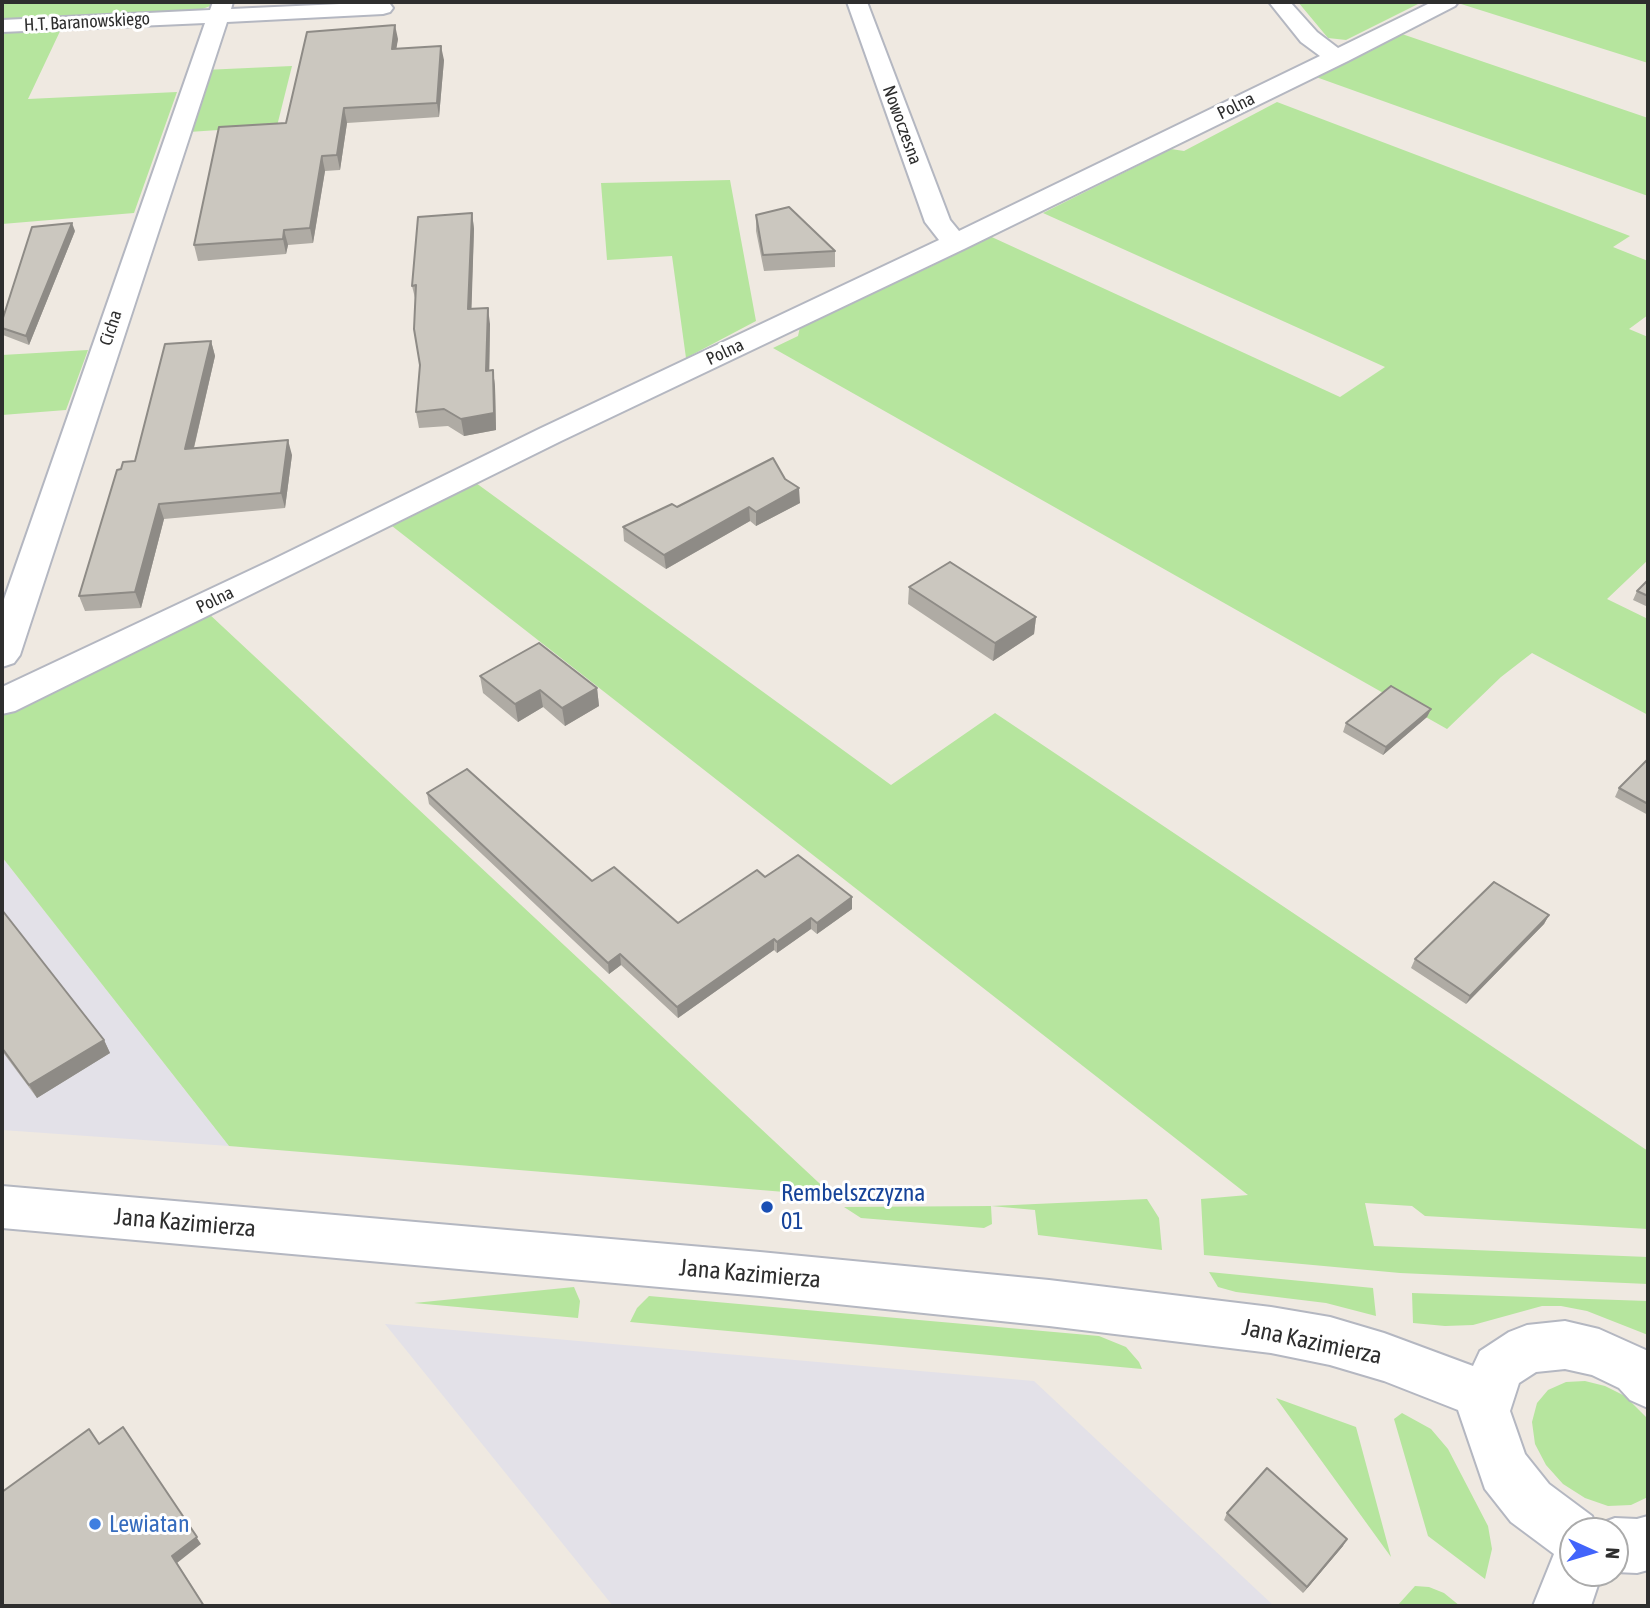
<!DOCTYPE html>
<style>
body{margin:0}
#map{position:relative;width:1650px;height:1608px;overflow:hidden;background:#efe9e1;font-family:"Asap Condensed",sans-serif}
canvas{display:block}
.frame{position:absolute;inset:0;border:4px solid #2e2e2e;pointer-events:none}
.north{position:absolute;left:1559px;top:1517px;width:70px;height:70px;box-sizing:border-box;background:#fff;border:2px solid #ababab;border-radius:50%;rotate:94deg;font-size:19px;font-weight:700;line-height:28px;text-align:center;color:#2e2e2e}
.north::after{content:'';display:block;margin:auto;width:24px;height:32px;background:#4264fb;clip-path:polygon(50% 0,100% 100%,50% 72%,0 100%)}
</style>
<div id="map">
<canvas width="1650" height="1608"></canvas>
<div class="frame"></div>
<div class="north">N</div>
</div>
<script>
const context = document.querySelector('canvas').getContext('2d');
context.lineJoin = 'round';
function paint(path, color) {
  context.fillStyle = color;
  context.fill(path, 'evenodd');
}
function toPath(rows) {
  const path = new Path2D();
  for (const r of rows) {
    path.moveTo(r[0], r[1]);
    for (let i = 2; i < r.length; i += 2) path.lineTo(r[i], r[i + 1]);
  }
  return path;
}
function stroke(path, color, width, dash) {
  context.strokeStyle = color;
  context.lineWidth = width;
  context.lineCap = dash ? 'butt' : 'round';
  context.setLineDash(dash || []);
  context.stroke(path);
}
function write(font, color, halo, rows, align = 'center') {
  context.font = font + ' "Asap Condensed",sans-serif';
  context.lineWidth = 6;
  context.setLineDash([]);
  context.textBaseline = 'middle';
  context.strokeStyle = halo;
  context.fillStyle = color;
  for (const [text, x, y, turn = 0] of rows) {
    context.save();
    context.translate(x, y);
    context.rotate((+turn || 0) * Math.PI / 180);
    context.textAlign = isNaN(turn) ? turn : align;
    if (halo) context.strokeText(text, 0, 0);
    context.fillText(text, 0, 0);
    context.restore();
  }
}
const industrial = toPath([
 [2,857,229,1146,2,1130],
 [385,1324,1034,1381,1274,1606,613,1606]
]);
const green = toPath([
 [2,2,214,2,213,5,197,11,2,23],
 [1298,2,1422,2,1346,40,1328,38],
 [1465,2,1648,2,1648,63,1461,4],
 [62,27,28,99,177,92,134,213,2,224,2,30],
 [1402,34,1648,118,1648,196,1316,77],
 [292,66,277,126,189,132,204,70],
 [1277,102,1630,236,1613,247,1648,261,1648,315,1629,329,1648,337,1648,560,1607,599,1648,619,1648,715,1532,653,1501,677,1447,729,773,348,798,336,800,327,934,265,929,260,983,233,1340,397,1385,367,1043,213,1171,149,1184,151],
 [730,180,756,321,686,358,672,256,607,260,601,183],
 [88,350,66,410,2,415,2,355],
 [476,483,891,785,995,713,1648,1151,1648,1229,1425,1216,1412,1206,1365,1203,1374,1246,1648,1257,1648,1284,1400,1273,1204,1255,1201,1199,1248,1195,392,526],
 [208,613,833,1196,229,1146,2,857,2,713],
 [1147,1199,1159,1218,1162,1250,1038,1235,1035,1210,991,1206,992,1224,984,1228,861,1218,844,1207,991,1206],
 [1209,1272,1373,1288,1376,1316,1326,1303,1236,1292,1218,1287],
 [574,1287,580,1301,578,1318,414,1303],
 [1412,1293,1648,1301,1648,1335,1587,1311,1561,1306,1542,1306,1473,1325,1445,1326,1413,1323],
 [649,1296,1099,1336,1126,1347,1139,1362,1142,1369,630,1322,637,1308],
 [1585,1381,1605,1386,1625,1396,1648,1419,1648,1497,1631,1505,1608,1506,1585,1498,1563,1484,1546,1465,1535,1444,1532,1422,1537,1403,1548,1390,1566,1382],
 [1276,1398,1356,1427,1391,1557],
 [1402,1413,1431,1429,1448,1449,1488,1526,1492,1549,1485,1579,1428,1536,1394,1419],
 [1415,1586,1429,1587,1444,1593,1460,1606,1397,1606]
]);
const street = toPath([
 [213,2,233,2,231,9,383,2,390,4,393,8,390,12,383,14,227,22,20,655,14,663,2,667,2,605,205,23,2,32,2,20,210,10,213,2],
 [847,2,867,2,950,220,959,231,1320,56,1301,42,1269,2,1290,2,1317,32,1338,48,1432,2,1458,2,1455,6,1348,61,964,249,561,441,15,711,2,714,2,687,272,560,539,429,939,240,925,222,847,2]
]);
const secondary = toPath([
 [2,1186,760,1252,1049,1280,1271,1307,1330,1317,1384,1333,1473,1366,1480,1351,1509,1332,1527,1325,1565,1321,1599,1329,1648,1351,1648,1408,1630,1400,1619,1388,1592,1375,1565,1369,1536,1372,1519,1383,1510,1411,1525,1454,1549,1484,1592,1516,1596,1525,1615,1518,1637,1519,1648,1516,1648,1570,1637,1573,1615,1572,1615,1531,1573,1531,1573,1573,1602,1573,1591,1606,1533,1606,1554,1554,1511,1522,1485,1489,1458,1410,1384,1381,1330,1365,1271,1353,1049,1326,760,1296,2,1228,2,1186]
]);
const wall = toPath([
 [398,39,396,48,444,60,439,117,347,123,340,170,325,171,313,243,288,245,286,254,198,261,194,245,286,123],
 [472,213,474,229,471,309,490,324,489,370,493,370,495,387,496,430,464,436,448,426,419,428,416,412,420,365,416,302,412,286],
 [756,215,835,251,835,267,764,271,756,231],
 [75,231,29,345,3,335,2,332,2,321],
 [211,341,215,356,194,448,292,455,285,508,164,519,141,608,85,611,79,596,135,461],
 [785,479,800,503,756,526,750,521,666,569,624,541,623,527,677,507],
 [1648,580,1648,607,1633,600,1637,591],
 [909,587,1036,617,1034,634,993,661,908,604],
 [480,676,597,688,599,706,565,726,543,707,518,722,483,693],
 [1431,709,1427,717,1383,755,1343,732,1346,723],
 [1648,759,1648,815,1615,797,1619,788],
 [427,793,592,881,678,923,765,877,852,909,817,934,811,929,777,953,774,950,678,1018,621,965,609,974,429,804],
 [2,910,104,1040,110,1053,37,1098,2,1051],
 [1549,915,1544,924,1466,1004,1411,968,1415,959],
 [1227,1513,1343,1546,1303,1593,1224,1520]
]);
const shadedWall = toPath([
 [395,25,398,39,394,63,392,49],
 [441,46,444,60,439,117,437,103],
 [344,108,347,123,340,170,337,155],
 [322,156,325,171,313,243,310,228],
 [472,213,474,229,471,325,468,309],
 [72,223,75,231,29,345,26,336],
 [284,230,288,245,286,254,283,239],
 [488,308,490,324,489,387,486,371],
 [211,341,215,356,190,464,185,449],
 [493,370,495,387,496,430,464,436,461,419],
 [288,440,292,455,285,508,281,493],
 [799,488,800,503,756,526,756,512],
 [159,504,164,519,141,608,135,592],
 [749,507,750,521,666,569,664,555],
 [1036,617,1034,634,993,661,995,643],
 [597,688,599,706,565,726,562,708],
 [540,690,543,707,518,722,515,704],
 [1431,709,1427,717,1383,755,1386,747],
 [852,897,852,909,817,934,817,923],
 [1549,915,1544,924,1466,1004,1470,996],
 [811,918,811,929,777,953,777,942],
 [774,939,774,950,678,1018,677,1007],
 [620,954,621,965,609,974,608,963],
 [104,1040,110,1053,37,1098,29,1085],
 [123,1427,201,1544,177,1563,205,1606,172,1556],
 [1347,1539,1343,1546,1303,1593,1307,1587]
]);
const building = toPath([
 [395,25,392,49,441,46,437,103,344,108,337,155,322,156,310,228,284,230,283,239,194,245,219,127,286,123,307,32,395,25],
 [789,207,835,251,763,255,756,215,789,207],
 [472,213,468,309,488,308,486,371,493,370,494,413,461,419,444,409,416,412,420,365,414,329,416,285,412,286,418,217,472,213],
 [72,223,26,336,2,328,2,321,32,227,72,223],
 [211,341,185,449,288,440,281,493,159,504,135,592,79,596,117,470,121,469,123,462,135,461,165,344,211,341],
 [773,458,785,479,799,488,756,512,749,507,664,555,623,527,672,504,677,507,773,458],
 [950,562,1036,617,995,643,909,587,950,562],
 [1648,580,1648,596,1637,591,1648,580],
 [539,643,597,688,562,708,540,690,515,704,480,676,539,643],
 [1391,686,1431,709,1386,747,1346,723,1391,686],
 [1648,759,1648,804,1619,788,1648,759],
 [467,769,592,881,614,867,678,923,757,870,765,877,798,855,852,897,817,923,811,918,777,942,774,939,677,1007,620,954,608,963,427,793,467,769],
 [1494,882,1549,915,1470,996,1415,959,1494,882],
 [2,910,104,1040,29,1085,2,1048,2,910],
 [123,1427,197,1537,172,1556,204,1606,2,1606,2,1492,89,1429,99,1444,123,1427],
 [1267,1468,1347,1539,1307,1587,1227,1513,1267,1468]
]);
const markers = [
 [767,1207,7,"#1a4fb4"],
 [95,1524,7,"#3f7fe0"]
];
const farStreetnames = [
 ["H.T. Baranowskiego",87,22,-3],
 ["Polna",1236,106,-26],
 ["Nowoczesna",902,125,70],
 ["Cicha",111,328,-72],
 ["Polna",725,352,-25],
 ["Polna",215,600,-26]
];
const nearTransitnames = [
 ["Rembelszczyzna",781,1193],
 ["01",781,1221]
];
const nearStreetnames = [
 ["Jana Kazimierza",185,1223,5],
 ["Jana Kazimierza",750,1274,5],
 ["Jana Kazimierza",1312,1342,12]
];
const nearShopnames = [
 ["Lewiatan",109,1524]
];
paint(industrial, '#e3e1e8');
paint(green, '#b6e59e');
stroke(street, '#b4b7c1', 4);
stroke(secondary, '#b4b7c1', 4);
paint(street, '#fff');
paint(secondary, '#fff');
paint(wall, '#afaba4');
paint(shadedWall, '#8e8b86');
paint(building, '#cbc7bf');
stroke(building, '#8e8b86', 2);
for (const [x, y, r, color] of markers) {
  const dot = new Path2D();
  dot.arc(x, y, r, 0, 2 * Math.PI);
  context.fillStyle = color;
  context.fill(dot);
  stroke(dot, '#fff', 2.5);
}
write('18px', '#2e2e2e', '#fff', farStreetnames);
write('24px', '#164399', '#fff', nearTransitnames, 'left');
write('24px', '#2e2e2e', '#fff', nearStreetnames);
write('24px', '#366cbe', '#fff', nearShopnames, 'left');
</script>
